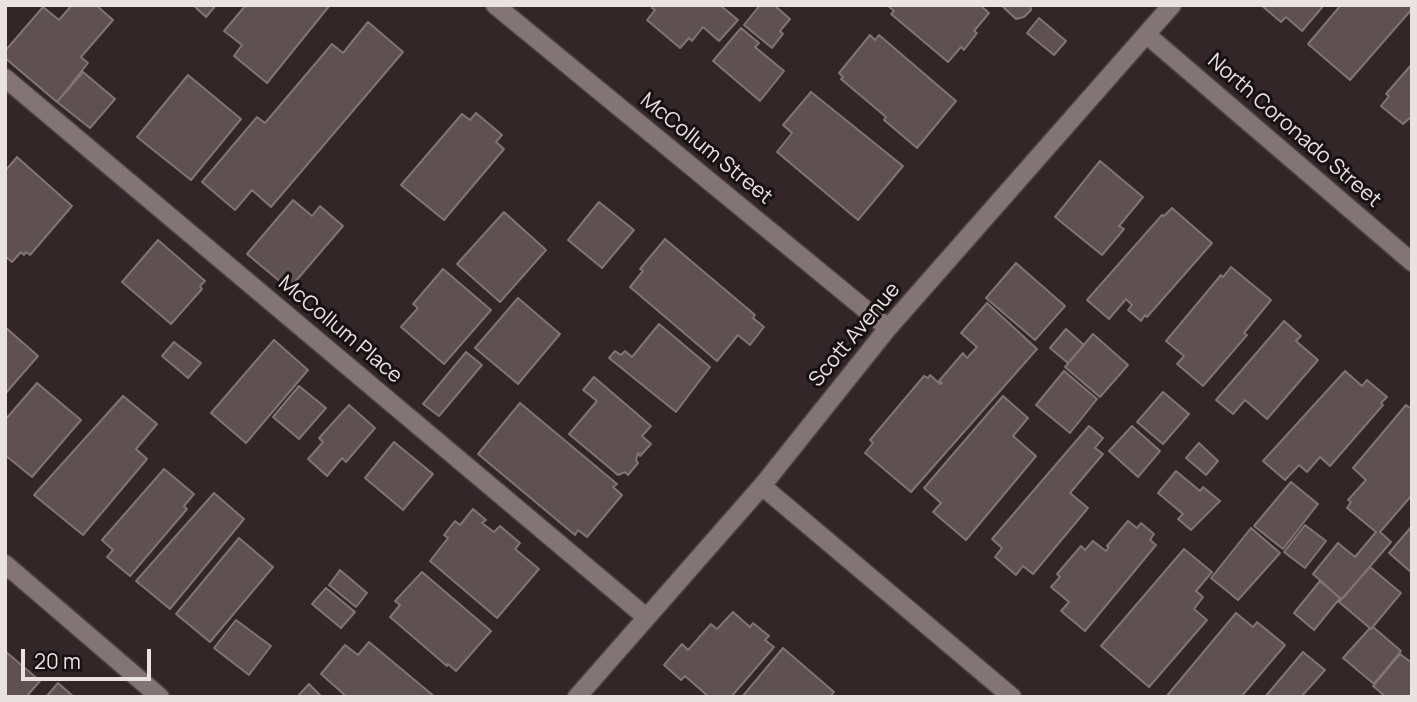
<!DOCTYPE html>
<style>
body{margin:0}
#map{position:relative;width:1417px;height:702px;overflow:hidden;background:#332628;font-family:Manrope,sans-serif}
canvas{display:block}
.frame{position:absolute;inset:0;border:7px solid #eae1e3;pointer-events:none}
.scale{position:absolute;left:21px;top:649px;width:130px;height:32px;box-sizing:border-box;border:4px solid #eae1e3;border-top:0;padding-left:9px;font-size:21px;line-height:24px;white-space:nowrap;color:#eae1e3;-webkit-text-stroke:5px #171112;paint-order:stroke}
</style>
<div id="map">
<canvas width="1417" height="702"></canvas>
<div class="frame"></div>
<div class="scale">20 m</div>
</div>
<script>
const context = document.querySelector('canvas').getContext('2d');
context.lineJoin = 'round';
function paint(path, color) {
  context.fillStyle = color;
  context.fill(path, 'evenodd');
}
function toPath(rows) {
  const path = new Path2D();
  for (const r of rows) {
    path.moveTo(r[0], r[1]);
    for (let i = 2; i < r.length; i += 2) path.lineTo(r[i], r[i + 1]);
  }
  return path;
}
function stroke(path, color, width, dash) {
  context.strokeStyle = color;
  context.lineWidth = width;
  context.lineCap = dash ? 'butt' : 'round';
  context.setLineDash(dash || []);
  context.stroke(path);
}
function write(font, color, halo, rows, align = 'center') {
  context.font = font + ' Manrope,sans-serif';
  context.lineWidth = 6;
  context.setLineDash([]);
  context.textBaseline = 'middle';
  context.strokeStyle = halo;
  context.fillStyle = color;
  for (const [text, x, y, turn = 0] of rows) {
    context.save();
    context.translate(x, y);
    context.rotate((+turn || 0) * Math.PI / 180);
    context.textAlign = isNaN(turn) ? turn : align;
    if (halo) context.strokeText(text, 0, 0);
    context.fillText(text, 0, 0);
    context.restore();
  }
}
const building = toPath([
 [72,5,96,5,113,20,81,57,88,63,57,102,5,58,5,51,43,7,59,20,72,5],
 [193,5,216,5,206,17,193,5],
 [246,5,330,5,267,83,234,56,242,45,224,31,246,5],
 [654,5,720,5,738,20,719,41,703,27,692,41,689,38,680,48,647,20,655,10,652,8,654,5],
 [760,5,774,5,790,19,780,31,783,34,772,48,744,25,760,5],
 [887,5,980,5,989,13,974,31,977,33,964,50,961,47,948,62,891,14,894,11,887,5],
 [1001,5,1030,5,1031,10,1024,17,1016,19,1001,5],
 [1261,5,1324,5,1302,31,1286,17,1281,22,1261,5],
 [1341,5,1412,5,1412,9,1350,80,1308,44,1341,5],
 [1039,18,1066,41,1054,55,1027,33,1039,18],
 [368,22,403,52,271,207,252,190,235,210,202,182,257,117,265,123,332,44,343,53,368,22],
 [741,28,759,43,755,47,784,71,760,101,713,61,741,28],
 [870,35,875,40,879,35,956,101,917,148,884,120,886,117,841,79,843,77,839,73,870,35],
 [1412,64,1412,116,1403,124,1381,106,1389,96,1386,94,1412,64],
 [83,72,115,99,90,128,57,102,83,72],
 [188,75,241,119,191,180,137,137,188,75],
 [811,92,903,166,858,220,777,152,792,133,783,125,811,92],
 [476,113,502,135,496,142,504,149,444,220,401,185,462,114,470,120,476,113],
 [17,157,72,206,30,255,26,252,24,255,21,252,12,262,5,256,5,171,17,157],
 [1100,161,1143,197,1119,226,1124,229,1102,255,1055,217,1100,161],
 [293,200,312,216,320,206,343,226,289,289,247,254,293,200],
 [599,202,634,230,602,268,568,240,599,202],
 [1172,208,1212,243,1147,317,1145,315,1141,321,1128,310,1132,305,1126,299,1109,319,1087,300,1162,215,1164,216,1172,208],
 [504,212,546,250,500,302,457,264,504,212],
 [665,239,755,315,753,318,764,327,750,345,738,335,717,361,630,287,643,271,640,269,665,239],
 [158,240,205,281,200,286,202,289,171,324,122,282,158,240],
 [1016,263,1065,306,1035,340,986,298,1016,263],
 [1231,267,1271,300,1244,333,1247,335,1203,386,1177,364,1184,356,1166,341,1221,275,1223,277,1231,267],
 [443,269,491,310,444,364,401,327,418,308,413,304,443,269],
 [518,298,560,334,518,384,475,348,518,298],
 [987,303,1037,349,911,492,865,453,873,443,870,440,924,376,928,378,930,375,940,384,942,383,939,381,963,353,967,358,977,347,961,333,987,303],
 [1284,321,1301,336,1296,341,1318,360,1267,419,1245,400,1233,414,1216,400,1284,321],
 [659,324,710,367,676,412,609,358,615,351,621,355,625,351,632,357,659,324],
 [5,327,38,356,5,394,5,327],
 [1066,329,1084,345,1068,363,1050,348,1066,329],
 [1093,334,1128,365,1100,397,1065,367,1093,334],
 [274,340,308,370,246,443,211,413,274,340],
 [174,342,201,363,188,378,162,356,174,342],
 [466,352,482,365,439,416,423,404,466,352],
 [1064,371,1097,399,1070,433,1036,405,1064,371],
 [1345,371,1362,386,1367,380,1387,397,1381,403,1383,405,1330,466,1320,457,1307,472,1299,465,1285,480,1263,461,1345,371],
 [594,377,651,426,642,436,651,444,640,456,638,453,636,460,638,463,628,475,625,472,618,475,569,434,597,401,583,390,594,377],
 [37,383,81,420,32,477,5,455,5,420,37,383],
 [299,386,326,408,299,439,273,417,299,386],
 [1163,392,1189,414,1163,444,1137,422,1163,392],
 [123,396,157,424,136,449,147,459,83,535,34,495,123,396],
 [1003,396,1028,418,1013,436,1036,456,966,540,933,512,941,503,924,488,1003,396],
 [520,403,617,484,613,487,622,495,587,537,578,530,575,535,478,454,520,403],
 [349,405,375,428,346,462,342,458,327,476,308,459,323,442,319,438,349,405],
 [1406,405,1412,409,1412,495,1380,532,1391,542,1343,598,1340,598,1313,574,1338,543,1355,557,1376,532,1347,508,1351,502,1348,500,1366,480,1353,468,1406,405],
 [1089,426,1103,438,1095,448,1103,454,1070,493,1088,508,1033,574,1023,566,1016,575,995,557,1002,548,992,539,1089,426],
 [1132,426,1160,451,1138,477,1109,451,1132,426],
 [394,442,433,474,403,510,365,478,394,442],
 [1199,443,1218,461,1206,475,1186,458,1199,443],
 [164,469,194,494,184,506,187,509,130,576,107,557,113,550,102,540,164,469],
 [1176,471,1200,491,1203,487,1220,501,1191,530,1178,519,1183,514,1158,493,1176,471],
 [1291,482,1318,504,1283,549,1254,526,1291,482],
 [214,493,244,519,170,609,136,581,214,493],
 [473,509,486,520,482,523,494,532,500,526,520,543,515,549,539,569,497,618,430,561,448,538,444,535,455,521,460,525,473,509],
 [1128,521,1137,528,1141,523,1154,534,1150,540,1156,545,1085,631,1061,611,1069,602,1051,587,1060,577,1057,574,1081,546,1085,550,1093,541,1106,551,1109,547,1107,546,1128,521],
 [1305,525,1326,541,1305,568,1284,552,1305,525],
 [1412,526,1412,573,1389,553,1412,526],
 [1251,528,1280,553,1238,600,1211,578,1251,528],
 [239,538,273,567,210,642,176,614,239,538],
 [1184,549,1212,572,1196,591,1203,597,1194,609,1207,620,1149,687,1101,646,1184,549],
 [1370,567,1401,593,1371,629,1339,602,1370,567],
 [340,570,367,593,356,607,329,585,340,570],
 [422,572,491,631,456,671,448,664,447,666,390,617,400,605,395,601,422,572],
 [1320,581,1340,598,1314,630,1294,613,1320,581],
 [326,588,355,612,341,628,312,604,326,588],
 [733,612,750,627,753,623,769,636,765,640,774,647,731,697,709,697,685,676,681,680,664,665,682,644,688,650,711,624,717,629,733,612],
 [1236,613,1253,627,1257,622,1285,645,1241,697,1166,697,1236,613],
 [236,620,271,646,249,675,214,648,236,620],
 [1373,627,1401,651,1374,684,1343,658,1370,628,1371,629,1373,627],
 [369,642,435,697,347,697,321,674,345,645,358,655,369,642],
 [783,648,834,692,830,697,742,697,783,648],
 [5,651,40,681,26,697,5,697,5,651],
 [1303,652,1325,670,1301,697,1265,697,1303,652],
 [1400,654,1412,663,1412,697,1386,697,1373,686,1400,654],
 [58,683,74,697,46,697,58,683],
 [309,684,322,697,297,697,309,684]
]);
const minor = toPath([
 [495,5,888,328],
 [1147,35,1412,262],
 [5,78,646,617],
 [762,486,1012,697],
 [5,564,160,697],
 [577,697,762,486,888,328,1172,5]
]);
const streetNames = [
 ["North Coronado Street",1294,131,41],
 ["McCollum Street",706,149,39],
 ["McCollum Place",340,330,40],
 ["Scott Avenue",855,335,-50]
];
paint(building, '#5f5053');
stroke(building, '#827375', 2);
stroke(minor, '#4c4143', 21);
stroke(minor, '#837476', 18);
write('21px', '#eae1e3', '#171112', streetNames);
</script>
